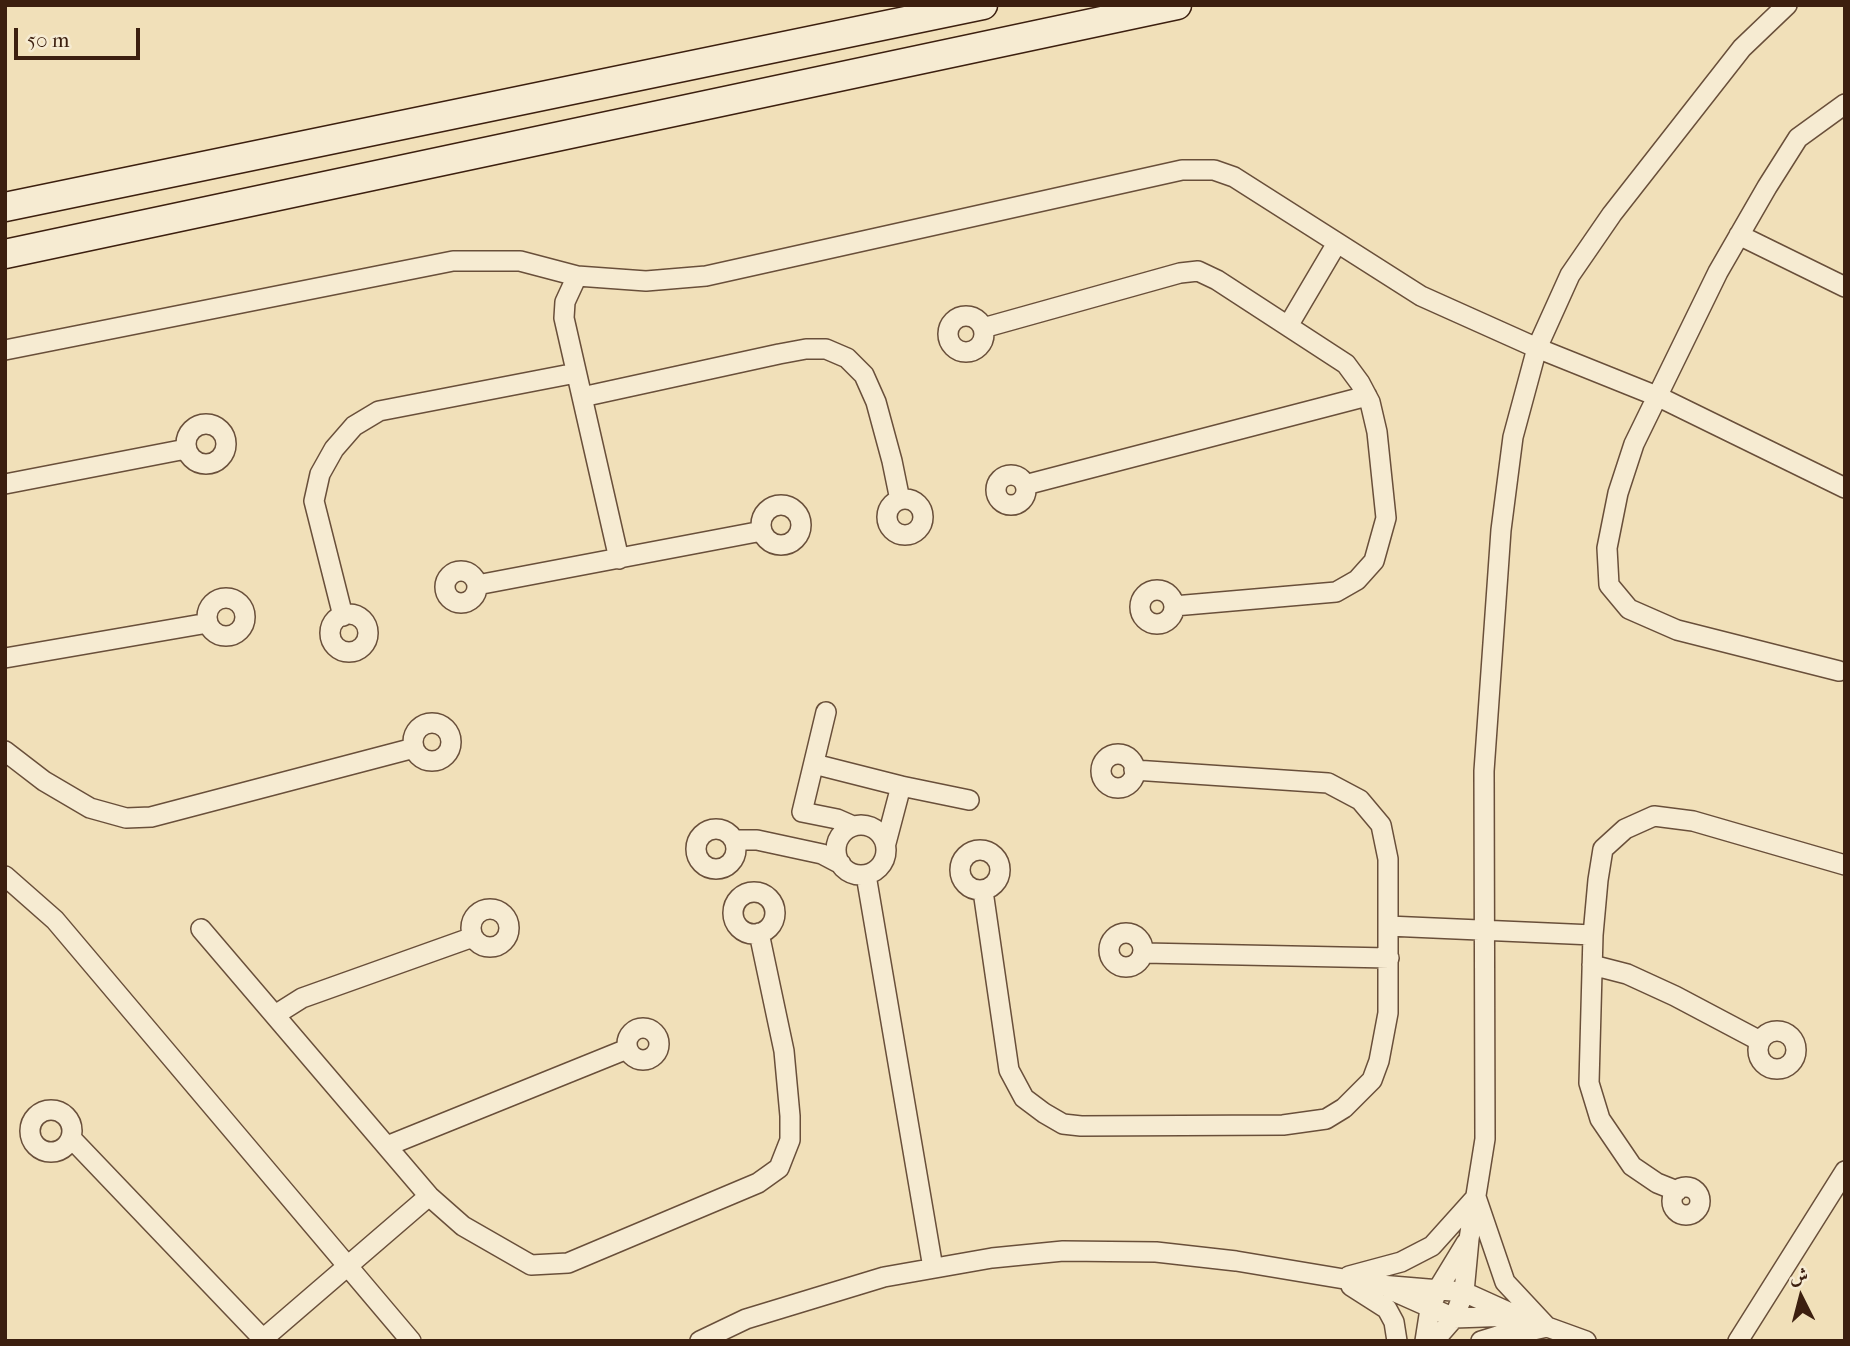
<!DOCTYPE html>
<meta charset="utf-8">
<style>
body{margin:0}
#map{position:relative;width:1850px;height:1346px;overflow:hidden;background:#f1e0b9;font-family:"IM FELL French Canon",Amiri,serif}
canvas{display:block}
.frame{position:absolute;inset:0;border:7px solid #3c1f0f;pointer-events:none}
.north{position:absolute;left:1766px;top:1262px;width:70px;height:70px;-webkit-text-stroke:5px #f6ebd2;paint-order:stroke;rotate:354deg;font-size:19px;font-weight:700;line-height:28px;text-align:center;color:#3c1f0f}
.north::after{content:'';display:block;margin:auto;width:24px;height:32px;background:#3c1f0f;clip-path:polygon(50% 0,100% 100%,50% 72%,0 100%)}
.scale{position:absolute;left:14px;top:28px;width:126px;height:32px;box-sizing:border-box;border:4px solid #3c1f0f;border-top:0;padding-left:9px;font-size:21px;line-height:24px;white-space:nowrap;color:#3c1f0f;-webkit-text-stroke:5px #f6ebd2;paint-order:stroke}
</style>
<div id="map">
<canvas width="1850" height="1346"></canvas>
<div class="frame"></div>
<div class="north">ش</div>
<div class="scale">50 m</div>
</div>
<script>
const context = document.querySelector('canvas').getContext('2d');
context.lineJoin = 'round';
function toPath(rows) {
  const path = new Path2D();
  for (const r of rows) {
    if (r.length === 3) {
      path.moveTo(r[0] + r[2], r[1]);
      path.arc(r[0], r[1], r[2], 0, 2 * Math.PI);
      continue;
    }
    path.moveTo(r[0], r[1]);
    for (let i = 2; i < r.length; i += 2) path.lineTo(r[i], r[i + 1]);
  }
  return path;
}
function stroke(path, color, width, dash) {
  context.strokeStyle = color;
  context.lineWidth = width;
  context.lineCap = dash ? 'butt' : 'round';
  context.setLineDash(dash || []);
  context.stroke(path);
}
const street = toPath([
 [1739,235,1845,287],
 [577,276,565,302,564,318,619,559],
 [966,334,18],
 [1288,326,1337,243],
 [983,328,1180,273,1198,271,1217,280,1346,364,1360,383,1370,402,1377,432,1386,518,1374,561,1357,580,1336,592,1174,606],
 [5,350,453,261,520,261,577,276,646,281,706,276,1182,170,1214,170,1234,177,1421,296,1537,348,1659,397,1845,488],
 [582,397,779,354,806,349,826,349,847,358,864,375,876,402,892,461,900,500],
 [206,444,20],
 [1011,490,15],
 [5,484,186,449],
 [1025,485,1367,396],
 [905,517,18],
 [781,525,20],
 [461,587,16],
 [477,585,762,531],
 [1157,607,17],
 [226,617,19],
 [349,633,19],
 [343,616,314,501,320,474,334,449,354,426,379,411,576,373],
 [5,658,208,623],
 [1839,671,1677,630,1629,609,1609,585,1607,548,1618,493,1634,444,1718,272,1767,187,1798,138,1845,104],
 [826,712,802,812,837,819,853,826],
 [432,742,19],
 [5,751,44,781,90,808,126,818,151,817,414,748],
 [1118,771,17],
 [814,764,901,786,886,843],
 [901,786,969,800],
 [861,850,25],
 [716,849,20],
 [734,840,757,840,822,854,841,864],
 [980,870,20],
 [866,875,933,1268],
 [5,876,55,920,411,1341],
 [983,891,1009,1070,1024,1098,1044,1113,1063,1124,1081,1126,1283,1125,1326,1119,1344,1108,1372,1080,1379,1061,1388,1013,1388,859,1381,825,1360,800,1328,783,1134,770],
 [754,913,21],
 [490,928,19],
 [1388,926,1593,935,1598,880,1603,849,1625,829,1654,816,1693,821,1845,865],
 [201,929,429,1196,463,1226,531,1265,568,1263,758,1183,779,1168,790,1140,790,1116,784,1051,759,933],
 [1126,950,17],
 [1593,935,1589,1083,1600,1119,1632,1166,1657,1183,1677,1191],
 [1144,953,1389,958],
 [1592,965,1627,974,1675,996,1760,1041],
 [275,1015,302,998,473,937],
 [643,1044,16],
 [1777,1050,19],
 [51,1131,21],
 [71,1138,265,1341],
 [387,1146,627,1049],
 [1686,1201,14],
 [1349,1276,1401,1262,1432,1246,1476,1197,1505,1282,1547,1327,1529,1331,1507,1333,1481,1341],
 [1351,1286,1387,1309,1394,1322,1397,1341],
 [1391,1290,1454,1318,1513,1316],
 [264,1338,429,1196],
 [700,1341,746,1319,884,1277,992,1258,1063,1251,1156,1252,1236,1261,1380,1285,1464,1292,1517,1316,1586,1341],
 [1425,1341,1430,1309,1438,1289,1466,1243],
 [1434,1341,1454,1318,1464,1292,1469,1239,1485,1139,1484,771,1501,530,1513,437,1537,348,1570,275,1612,214,1742,48,1787,5],
 [1738,1341,1845,1171]
]);
const secondary = toPath([
 [5,207,983,5],
 [5,254,1177,5]
]);
stroke(street, '#694f3a', 22);
stroke(secondary, '#3c1f0f', 31);
stroke(street, '#f6ebd2', 19);
stroke(secondary, '#f6ebd2', 28);
</script>
